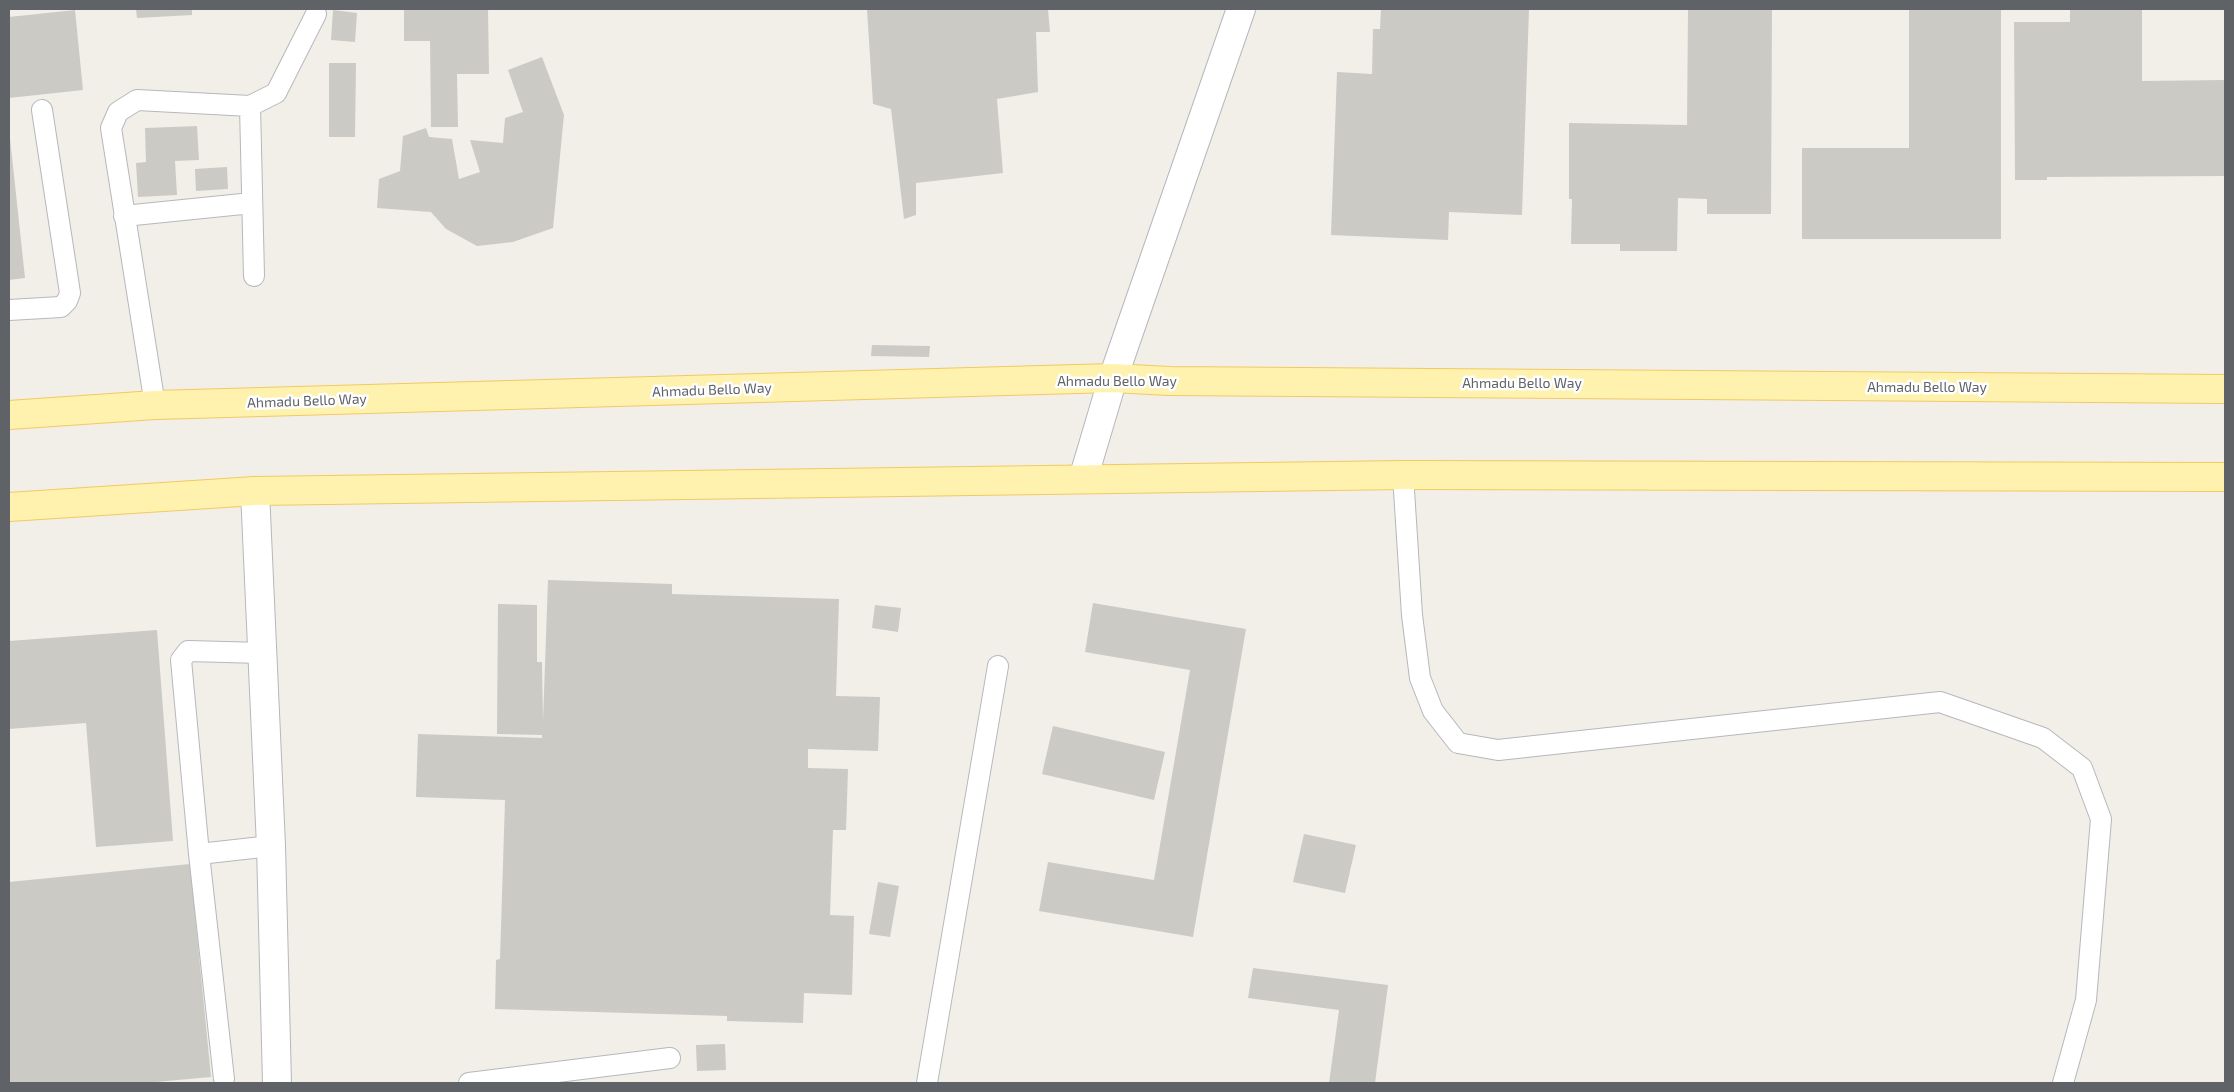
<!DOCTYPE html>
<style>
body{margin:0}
#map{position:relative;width:2234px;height:1092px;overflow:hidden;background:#f1efe8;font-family:"Exo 2",sans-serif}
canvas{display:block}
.frame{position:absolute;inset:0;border:10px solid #5f6368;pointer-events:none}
</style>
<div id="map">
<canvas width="2234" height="1092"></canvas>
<div class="frame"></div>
</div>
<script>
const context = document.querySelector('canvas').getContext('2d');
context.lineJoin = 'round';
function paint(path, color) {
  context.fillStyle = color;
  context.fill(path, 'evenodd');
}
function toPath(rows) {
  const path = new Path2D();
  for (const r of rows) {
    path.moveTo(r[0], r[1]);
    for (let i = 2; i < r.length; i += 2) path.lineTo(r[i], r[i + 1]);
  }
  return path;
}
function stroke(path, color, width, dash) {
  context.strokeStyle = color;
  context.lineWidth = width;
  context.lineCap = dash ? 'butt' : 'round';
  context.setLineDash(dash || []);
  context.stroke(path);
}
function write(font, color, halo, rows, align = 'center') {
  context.font = font + ' "Exo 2",sans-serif';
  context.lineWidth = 5;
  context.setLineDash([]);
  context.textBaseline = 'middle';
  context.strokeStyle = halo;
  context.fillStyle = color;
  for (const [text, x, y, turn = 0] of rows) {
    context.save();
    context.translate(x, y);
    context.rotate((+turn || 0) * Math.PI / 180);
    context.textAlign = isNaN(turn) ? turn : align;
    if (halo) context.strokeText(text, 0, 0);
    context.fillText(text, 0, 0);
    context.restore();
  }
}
const building = toPath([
 [136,9,192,9,192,15,137,18],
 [404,9,488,9,489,74,457,74,458,127,431,127,430,41,404,41],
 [867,9,1048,9,1050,32,1036,32,1038,92,997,99,1003,173,916,183,916,215,904,219,891,109,873,104],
 [1381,9,1529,9,1522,215,1449,212,1448,240,1331,235,1337,72,1372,74,1373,29,1380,29],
 [1688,9,1772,9,1771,214,1707,214,1707,199,1678,198,1677,251,1620,251,1620,244,1571,244,1572,199,1569,199,1569,123,1687,125],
 [1909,9,2001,9,2001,239,1802,239,1802,148,1909,148],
 [2070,9,2142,9,2142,81,2225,80,2225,176,2047,177,2047,180,2015,180,2014,22,2070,22],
 [75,10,83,90,9,98,9,17],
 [333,10,357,13,355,42,331,40],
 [542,57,564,115,553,228,513,242,477,246,446,229,431,212,377,208,379,179,400,171,403,136,426,128,429,137,452,139,459,179,480,172,470,140,503,143,505,118,523,112,508,70],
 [329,63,356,63,355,137,329,137],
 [197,126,199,160,175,161,177,195,138,197,136,163,146,162,145,128],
 [9,129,25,278,9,280],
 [227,167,228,189,196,191,195,169],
 [872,345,930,346,929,357,871,356],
 [548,580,672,584,672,594,839,599,836,696,880,697,878,751,808,749,808,768,848,769,846,830,833,830,830,915,854,916,852,995,804,993,803,1023,727,1021,727,1016,495,1009,496,960,500,959,505,800,416,797,418,734,542,738,542,735,497,734,498,604,537,605,537,662,542,662,543,721],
 [1093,603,1246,629,1193,937,1039,911,1048,862,1154,880,1190,670,1085,652],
 [875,605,901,608,898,632,872,628],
 [157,630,173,841,96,847,86,723,9,729,9,641],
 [1053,726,1165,752,1154,800,1042,774],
 [1304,834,1356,845,1345,893,1293,882],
 [190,864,211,1077,145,1083,9,1083,9,882],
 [878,882,899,886,890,937,869,934],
 [1253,968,1388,985,1375,1083,1329,1083,1339,1010,1248,998],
 [725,1044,726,1070,697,1071,696,1045]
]);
const service = toPath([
 [250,106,254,276],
 [124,216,252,203],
 [9,310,61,307,67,301,70,293,42,110],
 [155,405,111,128,118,112,137,100,250,106,276,93,316,14],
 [1403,475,1412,615,1420,678,1433,711,1458,743,1498,750,1940,702,2043,738,2082,768,2101,819,2086,1000,2063,1083],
 [199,854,271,846],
 [224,1079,199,854,181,660,188,651,262,653],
 [469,1083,670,1058],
 [927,1083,998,666]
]);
const minor = toPath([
 [255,491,271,846,277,1083]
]);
const tertiary = toPath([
 [1083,479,1113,378,1241,9]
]);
const primary = toPath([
 [9,415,155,405,1113,378,1169,381,2225,389],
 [9,507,255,491,1403,475,2225,477]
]);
const streetNames = [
 ["Ahmadu Bello Way",1117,381],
 ["Ahmadu Bello Way",1522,383],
 ["Ahmadu Bello Way",1927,387],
 ["Ahmadu Bello Way",712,390,-2],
 ["Ahmadu Bello Way",307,401,-2]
];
paint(building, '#cccac5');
stroke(service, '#b5b8bc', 22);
stroke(minor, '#b5b8bc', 30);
stroke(tertiary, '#b5b8bc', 30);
stroke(primary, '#f2c960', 30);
stroke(service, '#fff', 20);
stroke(minor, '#fff', 28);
stroke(tertiary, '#fff', 28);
stroke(primary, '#fff2af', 28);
write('14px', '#5f6368', '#fff', streetNames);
</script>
